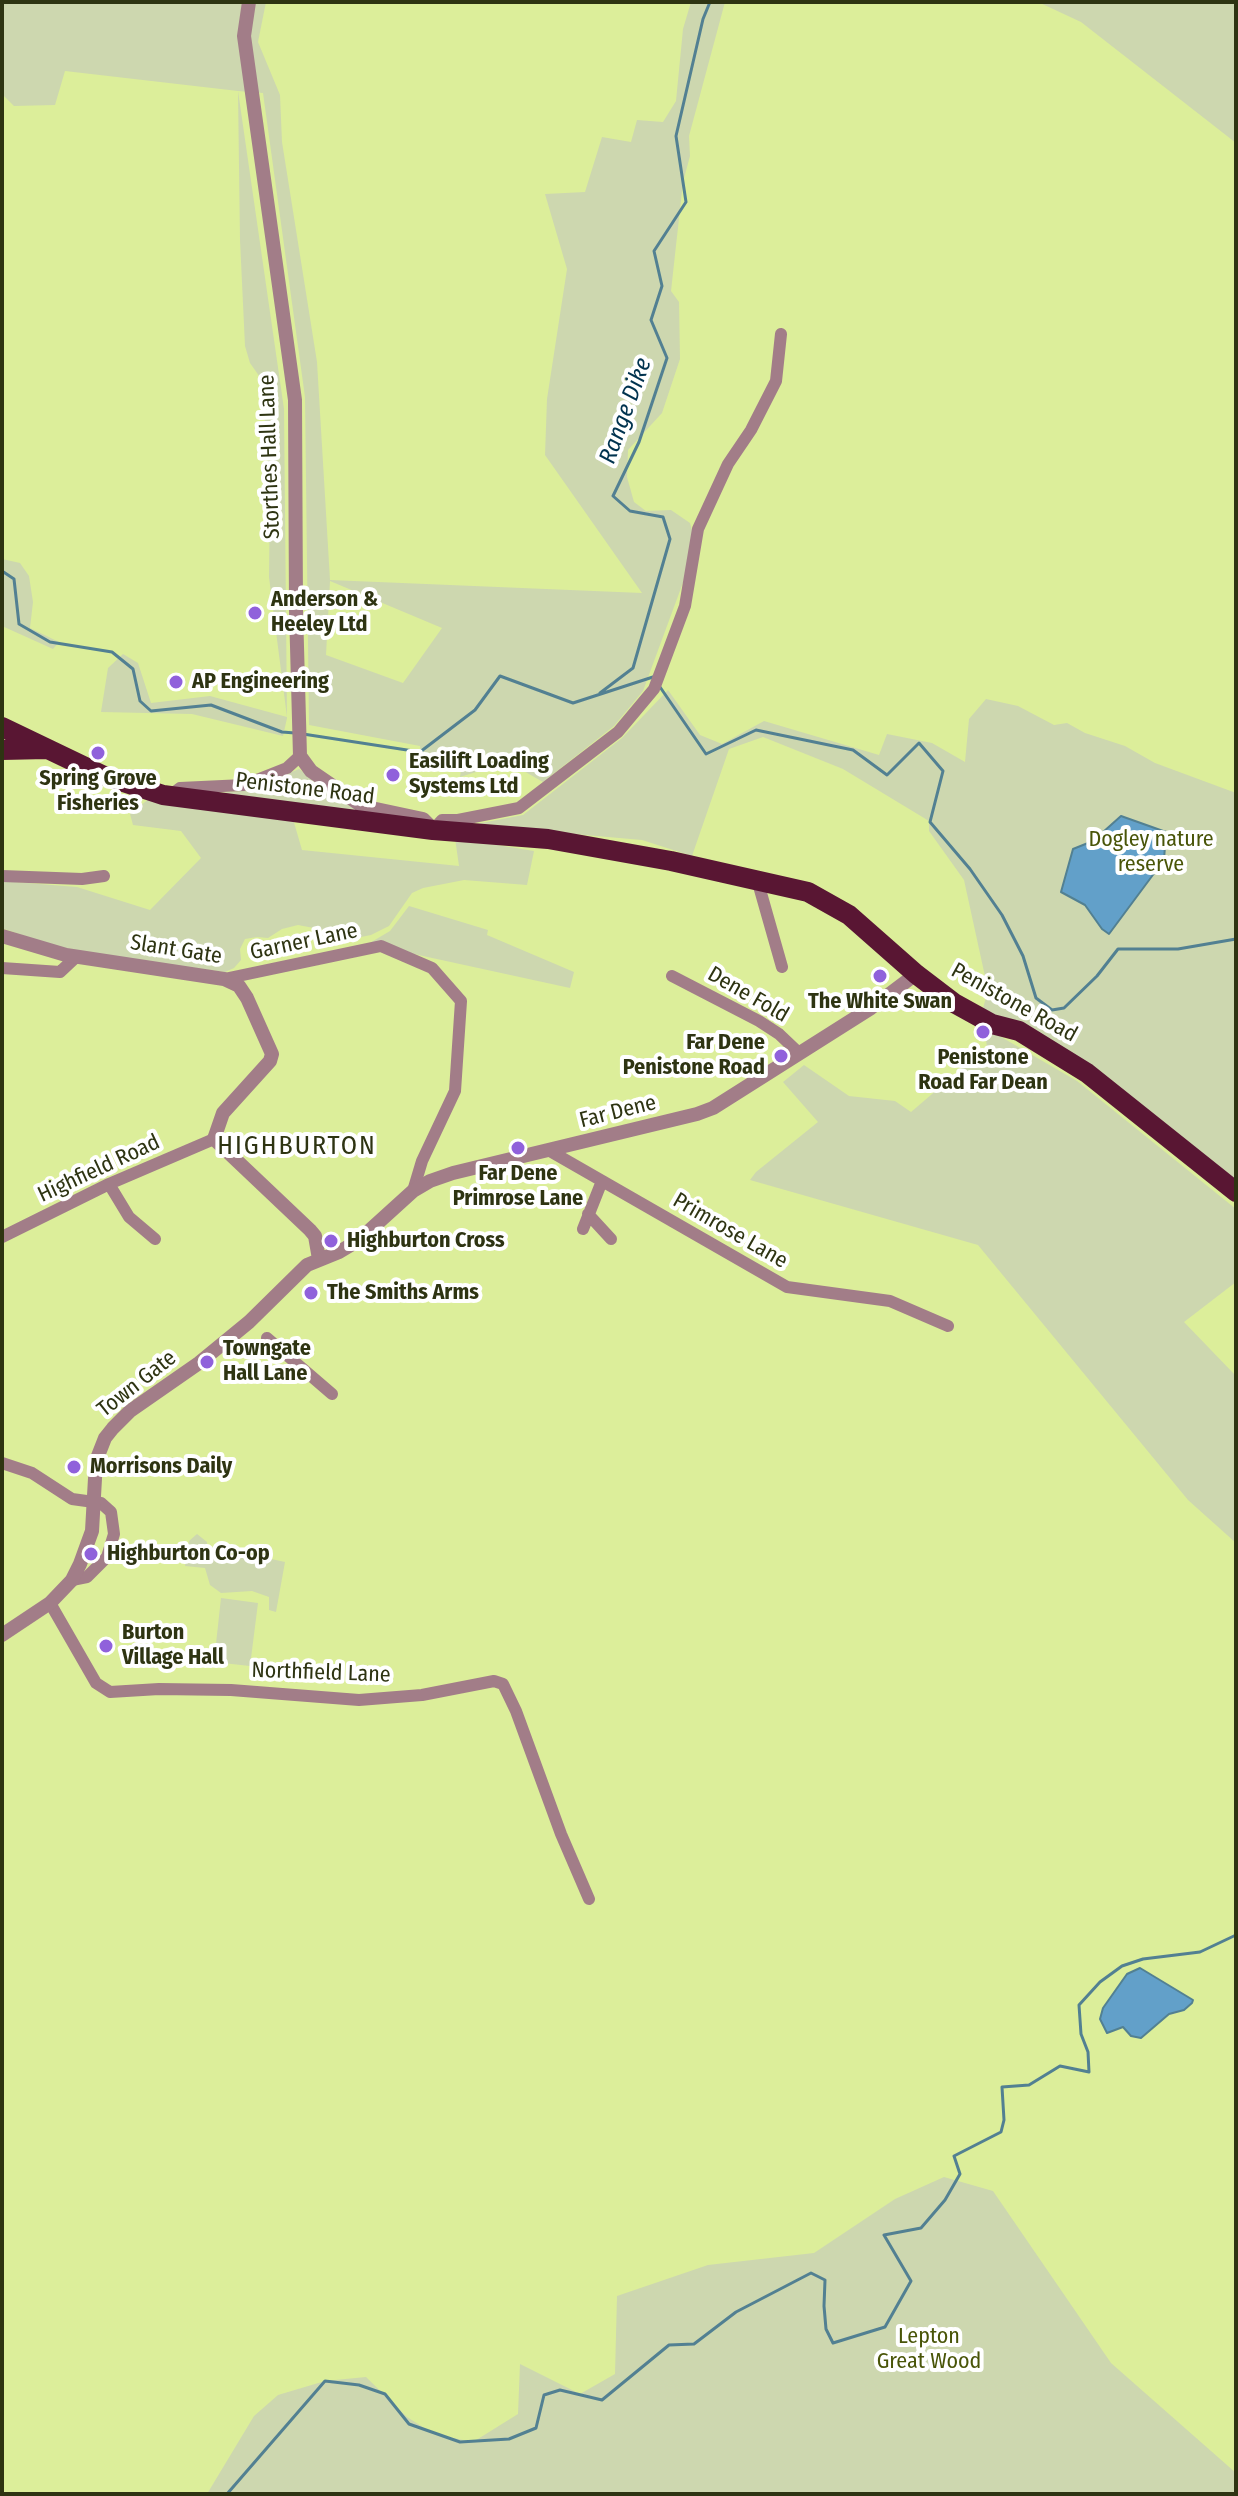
<!DOCTYPE html>
<style>
body{margin:0}
#map{position:relative;width:1238px;height:2496px;overflow:hidden;background:#dcee9a;font-family:"Fira Sans Condensed",sans-serif}
canvas{display:block}
.frame{position:absolute;inset:0;border:4px solid #2e3412;pointer-events:none}
</style>
<div id="map">
<canvas width="1238" height="2496"></canvas>
<div class="frame"></div>
</div>
<script>
const context = document.querySelector('canvas').getContext('2d');
context.lineJoin = 'round';
function paint(path, color) {
  context.fillStyle = color;
  context.fill(path, 'evenodd');
}
function toPath(rows) {
  const path = new Path2D();
  for (const r of rows) {
    path.moveTo(r[0], r[1]);
    for (let i = 2; i < r.length; i += 2) path.lineTo(r[i], r[i + 1]);
  }
  return path;
}
function stroke(path, color, width, dash) {
  context.strokeStyle = color;
  context.lineWidth = width;
  context.lineCap = dash ? 'butt' : 'round';
  context.setLineDash(dash || []);
  context.stroke(path);
}
function write(font, color, halo, rows, align = 'center') {
  context.font = font + ' "Fira Sans Condensed",sans-serif';
  context.lineWidth = 8;
  context.setLineDash([]);
  context.textBaseline = 'middle';
  context.strokeStyle = halo;
  context.fillStyle = color;
  for (const [text, x, y, turn = 0] of rows) {
    context.save();
    context.translate(x, y);
    context.rotate((+turn || 0) * Math.PI / 180);
    context.textAlign = isNaN(turn) ? turn : align;
    if (halo) context.strokeText(text, 0, 0);
    context.fillText(text, 0, 0);
    context.restore();
  }
}
const green = toPath([
 [2,2,266,2,258,42,280,95,282,142,317,362,330,580,642,593,545,455,547,399,567,269,545,194,585,192,602,137,631,142,637,120,663,122,676,101,683,29,691,2,725,2,689,136,690,156,683,182,671,291,679,302,680,359,662,413,628,450,627,477,634,502,646,511,671,510,690,523,694,538,688,569,643,691,614,726,543,782,508,762,460,777,462,764,421,756,420,746,309,725,305,397,263,93,238,91,284,409,287,718,283,736,192,714,101,712,108,668,123,654,138,663,151,703,210,696,287,717,269,577,270,493,262,380,250,363,245,346,240,240,238,91,65,71,55,105,14,106,2,94],
 [330,581,442,628,403,683,326,655],
 [1038,2,1236,2,1236,143,1081,22],
 [2,559,20,563,29,576,33,602,30,628,59,642,53,649,2,626],
 [668,690,700,735,722,744,764,721,879,755,887,734,932,743,965,762,969,719,986,699,1018,706,1054,725,1067,723,1085,733,1125,746,1155,763,1236,793,1236,1184,982,1012,988,990,964,880,929,831,929,821,843,769,763,737,729,749,692,856,642,840,471,825,523,815,622,738],
 [299,769,360,812,207,794,250,790],
 [150,798,293,819,302,850,459,866,455,838,534,851,527,885,464,880,423,888,412,893,389,926,371,935,361,937,298,925,282,929,268,938,257,937,245,939,240,949,241,960,234,968,225,972,64,950,2,928,2,881,77,887,150,910,201,858,181,831,133,825,130,814],
 [409,906,488,930,487,935,574,972,570,988,368,944,390,931],
 [984,1027,1077,1081,1236,1209,1236,1282,1184,1322,1236,1376,1236,1543,1188,1500,978,1245,750,1180,756,1172,818,1122,783,1082,804,1065,849,1096,895,1101,911,1112,987,1047],
 [197,1534,207,1542,207,1548,212,1552,232,1557,253,1555,285,1562,276,1612,269,1610,269,1597,252,1591,221,1593,210,1585,205,1568,185,1566,189,1541],
 [221,1598,258,1603,250,1666,214,1662],
 [944,2177,993,2191,1111,2363,1236,2473,1236,2494,207,2494,254,2416,278,2395,325,2381,366,2377,407,2417,434,2434,473,2442,518,2414,520,2364,580,2394,615,2374,617,2296,708,2265,814,2253,895,2199]
]);
const water = toPath([
 [1121,816,1166,832,1164,860,1109,934,1102,929,1085,905,1061,892,1073,849,1093,841,1121,816],
 [1140,1968,1193,2000,1192,2003,1184,2010,1169,2014,1141,2038,1131,2036,1123,2027,1107,2033,1100,2019,1103,2008,1127,1974,1140,1968]
]);
const stream = toPath([
 [2,571,14,579,19,624,50,642,112,652,133,669,140,701,151,711,211,705,282,732,295,733],
 [660,687,706,754,756,730,853,750,887,775,919,743,943,771,930,822,970,869,1002,915,1023,956,1036,998,1052,1010,1064,1008,1097,976,1118,949,1178,949,1236,939],
 [600,693,633,668,670,539,663,517,630,511,613,496,639,442,667,358,651,320,662,286,654,251,686,202,676,136,703,19,710,2],
 [303,734,420,752,475,710,500,676,573,703,653,677],
 [227,2494,325,2381,359,2385,385,2394,409,2424,460,2442,509,2439,536,2428,544,2395,560,2390,602,2400,669,2345,694,2344,736,2312,811,2273,825,2280,824,2306,826,2329,833,2343,885,2327,911,2281,884,2235,921,2228,945,2200,960,2174,954,2156,1001,2132,1004,2120,1002,2087,1029,2085,1060,2066,1089,2072,1088,2052,1081,2034,1079,2005,1100,1982,1122,1966,1143,1959,1200,1952,1236,1935]
]);
const minor = toPath([
 [172,794,180,788,244,785,287,768,300,756],
 [433,830,442,820,458,820,519,808,618,732,654,689,685,606,698,529,728,464,751,430,776,381,781,334],
 [2,876,82,879,104,876],
 [757,879,782,967],
 [2,968,60,972,76,957],
 [672,976,759,1021,779,1034,799,1053],
 [224,979,381,946,432,968,461,1001,455,1091,422,1161,413,1191],
 [550,1151,787,1287,890,1301,948,1326],
 [109,1184,129,1217,155,1239],
 [588,1214,611,1239],
 [583,1229,602,1181],
 [2,1237,109,1184,214,1139],
 [267,1338,332,1394],
 [2,1463,32,1473,72,1499,101,1503,111,1512,114,1534,107,1557,87,1577,72,1580],
 [50,1603,96,1683,110,1692,159,1689,231,1690,359,1700,422,1695,494,1681,503,1684,516,1711,561,1834,589,1899]
]);
const tertiary = toPath([
 [249,2,244,36,295,400,296,610,300,756,311,771,362,806,423,819,433,829],
 [2,936,66,955,224,979,239,986,247,998,272,1054,270,1061,223,1113,214,1139,310,1230,315,1236,319,1259],
 [2,1635,50,1603,72,1580,80,1564,92,1531,96,1461,105,1438,113,1428,130,1411,199,1363,249,1322,307,1265,339,1252,359,1240,413,1191,430,1181,453,1173,697,1114,713,1108,871,1008,916,974]
]);
const trunk = toPath([
 [2,727,102,775,163,795,433,830,548,839,671,861,808,892,849,915,916,974,954,1003,992,1024,1019,1031,1087,1073,1236,1192],
 [2,750,47,749]
]);
const markers = [
 [255,613,8,"#9061db"],
 [176,682,8,"#9061db"],
 [98,753,8,"#9061db"],
 [393,775,8,"#9061db"],
 [880,976,8,"#9061db"],
 [983,1032,8,"#9061db"],
 [781,1056,8,"#9061db"],
 [518,1148,8,"#9061db"],
 [331,1241,8,"#9061db"],
 [311,1293,8,"#9061db"],
 [207,1362,8,"#9061db"],
 [74,1467,8,"#9061db"],
 [91,1554,8,"#9061db"],
 [106,1646,8,"#9061db"]
];
const streetNames = [
 ["Storthes Hall Lane",270,457,-92],
 ["Penistone Road",305,789,7],
 ["Garner Lane",304,942,-12],
 ["Slant Gate",176,950,9],
 ["Dene Fold",748,995,30],
 ["Penistone Road",1014,1003,29],
 ["Far Dene",618,1112,-14],
 ["Highfield Road",99,1169,-25],
 ["Primrose Lane",730,1231,30],
 ["Town Gate",137,1384,-38],
 ["Northfield Lane",321,1673,2]
];
const poiNames = [
 ["Anderson &",271,600],
 ["Heeley Ltd",271,625],
 ["AP Engineering",192,682],
 ["Easilift Loading",409,762],
 ["Systems Ltd",409,787],
 ["Spring Grove",98,779,"center"],
 ["Fisheries",98,804,"center"],
 ["The White Swan",880,1002,"center"],
 ["Far Dene",765,1043,"right"],
 ["Penistone Road",765,1068,"right"],
 ["Penistone",983,1058,"center"],
 ["Road Far Dean",983,1083,"center"],
 ["Far Dene",518,1174,"center"],
 ["Primrose Lane",518,1199,"center"],
 ["Highburton Cross",347,1241],
 ["The Smiths Arms",327,1293],
 ["Towngate",223,1349],
 ["Hall Lane",223,1374],
 ["Morrisons Daily",90,1467],
 ["Highburton Co-op",107,1554],
 ["Burton",122,1633],
 ["Village Hall",122,1658]
];
const parkNames = [
 ["Dogley nature",1151,840],
 ["reserve",1151,865],
 ["Lepton",929,2337],
 ["Great Wood",929,2362]
];
const waterNames = [
 ["Range Dike",626,411,-70]
];
const quarterNames = [
 ["HIGHBURTON",297,1147]
];
paint(green, '#cdd7af');
paint(water, '#62a0c9');
stroke(water, '#528092', 2);
stroke(stream, '#528092', 3);
stroke(minor, '#a27d88', 12);
stroke(tertiary, '#a27d88', 14);
stroke(trunk, '#591633', 20);
for (const [x, y, r, color] of markers) {
  const dot = new Path2D();
  dot.arc(x, y, r, 0, 2 * Math.PI);
  context.fillStyle = color;
  context.fill(dot);
  stroke(dot, '#fff', 3);
}
write('22px', '#2e3412', '#fff', streetNames);
write('bold 22px', '#2e3412', '#fff', poiNames, 'left');
write('22px', '#495508', '#fff', parkNames);
write('italic 24px', '#00334f', '#fff', waterNames);
context.letterSpacing = '2px';
write('26px', '#2e3412', '#fff', quarterNames);
context.letterSpacing = '0px';
</script>
